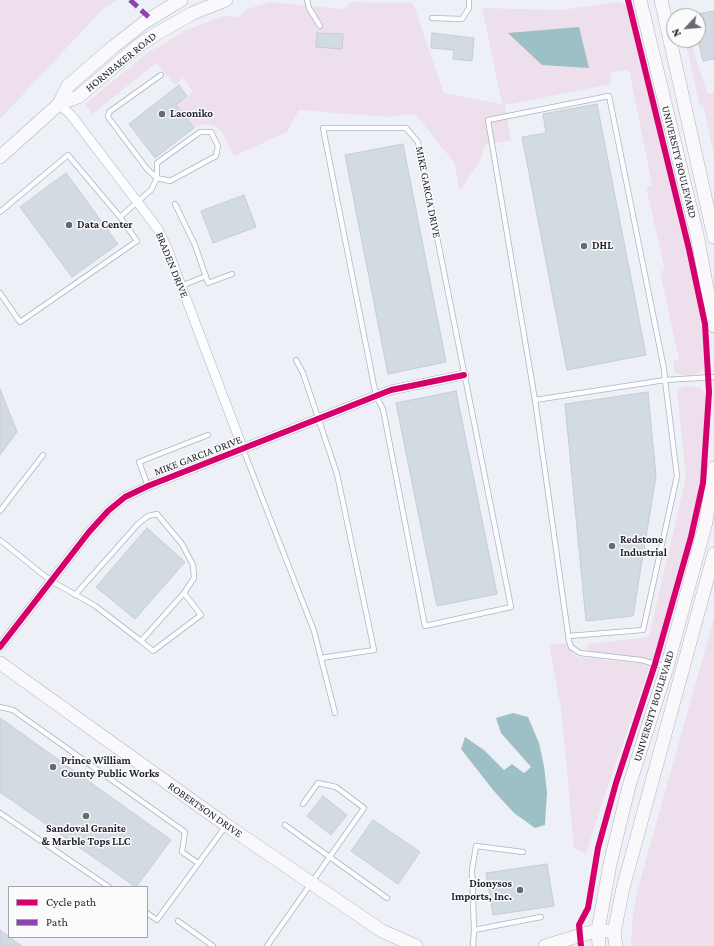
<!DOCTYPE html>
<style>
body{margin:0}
#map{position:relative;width:714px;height:946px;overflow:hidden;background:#eef0f7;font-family:"Crimson Pro",serif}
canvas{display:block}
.legend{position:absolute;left:8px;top:886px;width:140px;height:52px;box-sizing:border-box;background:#fbfbfb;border:1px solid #a3a4a9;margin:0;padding:5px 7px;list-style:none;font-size:12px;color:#1f222e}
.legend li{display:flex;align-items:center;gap:8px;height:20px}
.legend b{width:20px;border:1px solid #a3a4a9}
.north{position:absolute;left:666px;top:8px;width:40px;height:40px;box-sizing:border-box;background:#fbfbfb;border:1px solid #a3a4a9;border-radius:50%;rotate:244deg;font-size:11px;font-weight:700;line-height:16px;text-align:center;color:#1f222e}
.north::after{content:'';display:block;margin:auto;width:14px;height:18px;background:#676a74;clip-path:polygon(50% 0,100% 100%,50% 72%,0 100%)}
</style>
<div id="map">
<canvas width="714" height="946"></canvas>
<ul class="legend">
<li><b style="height:5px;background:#d6006c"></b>Cycle path</li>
<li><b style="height:5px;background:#8e44ad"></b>Path</li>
</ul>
<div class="north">N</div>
</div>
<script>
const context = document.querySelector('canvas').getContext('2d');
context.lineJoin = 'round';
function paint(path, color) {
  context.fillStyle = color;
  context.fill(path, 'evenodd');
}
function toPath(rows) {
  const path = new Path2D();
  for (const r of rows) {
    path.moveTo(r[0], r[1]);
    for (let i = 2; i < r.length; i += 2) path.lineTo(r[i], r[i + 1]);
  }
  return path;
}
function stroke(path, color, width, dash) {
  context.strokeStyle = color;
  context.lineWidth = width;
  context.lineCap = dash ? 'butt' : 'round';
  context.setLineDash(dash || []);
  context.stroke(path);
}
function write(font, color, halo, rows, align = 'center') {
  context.font = font + ' "Crimson Pro",serif';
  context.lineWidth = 3;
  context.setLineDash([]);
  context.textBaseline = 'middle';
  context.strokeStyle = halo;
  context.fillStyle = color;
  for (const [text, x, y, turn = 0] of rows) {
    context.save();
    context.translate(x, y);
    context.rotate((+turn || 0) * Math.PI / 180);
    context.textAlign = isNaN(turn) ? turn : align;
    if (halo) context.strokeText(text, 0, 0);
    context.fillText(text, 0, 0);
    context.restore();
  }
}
const green = toPath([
 [0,0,117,0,102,10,0,119],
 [271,2,343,9,352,2,413,3,444,93,502,104,482,8,561,10,618,2,624,4,628,9,688,249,702,324,704,368,702,371,697,374,683,376,675,372,673,360,679,360,660,272,665,270,646,187,652,185,629,70,611,72,611,84,505,105,511,140,485,145,480,161,460,190,454,162,415,114,387,117,299,110,287,132,234,156,222,132,215,126,205,124,193,128,176,105,193,92,183,78,175,85,156,63,92,114,85,104,151,50,157,48,184,31,224,16,239,17,245,10],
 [685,40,690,40,707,93,714,93,714,155,703,104,700,106],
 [687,386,700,388,704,392,706,398,700,484,688,539,653,661,639,657,588,652,588,644,649,637,686,477,677,389],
 [714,618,714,946,631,946,633,913,638,888],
 [567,643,573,654,578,657,639,663,650,666,599,812,586,854,574,848,561,708,549,645]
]);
const water = toPath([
 [579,27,589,68,542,65,508,33],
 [513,713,528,717,539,743,544,766,547,792,545,825,535,828,514,813,493,790,461,749,465,737,484,750,504,770,512,764,524,773,531,767,501,733,496,718]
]);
const building = toPath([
 [714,11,714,59,703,61,698,40,698,14,714,11],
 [317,33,343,34,342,49,316,47,317,33],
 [432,33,474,38,472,61,453,59,454,50,431,48,432,33],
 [179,85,187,96,176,105,194,128,155,158,129,124,179,85],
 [597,104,646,355,567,370,522,137,546,133,543,114,597,104],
 [403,144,446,362,388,374,345,155,403,144],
 [66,173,118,244,72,277,20,207,66,173],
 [244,195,256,227,213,243,201,211,244,195],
 [0,389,17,432,0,455,0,389],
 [456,391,497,594,437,606,396,403,456,391],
 [648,392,656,476,633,616,586,621,565,404,648,392],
 [147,528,185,562,135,619,96,587,147,528],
 [0,718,171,840,136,887,0,792,0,718],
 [323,796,347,815,331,835,307,816,323,796],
 [373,820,420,852,398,884,351,851,373,820],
 [547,864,554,906,493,915,486,873,547,864],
 [0,930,9,937,22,946,0,946,0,930]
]);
const lane = toPath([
 [307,0,309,8,320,26],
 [432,18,462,19,469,8,469,0],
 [323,128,406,128,418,142,511,607,425,626,383,409,376,396,323,128],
 [175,204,195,245,208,283,232,274],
 [0,212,68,155,120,217,137,241,20,322,0,293],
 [120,217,151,190,157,178,170,181,216,156,218,146,211,132,200,132,157,163,157,178,147,169,108,117,109,112,161,75],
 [181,286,206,276],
 [296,360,303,373,337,474,374,650,321,658],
 [535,400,569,641,571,647,580,653,641,660,667,667],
 [243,449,314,631,335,713],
 [148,486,139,462,208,435],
 [0,511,43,455],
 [0,540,51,581,94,605,141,641,153,651,201,615,184,593,141,641],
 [75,595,138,524,148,516,157,514,182,544,193,565,194,578,184,593],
 [568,636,643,630,677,476,665,380,664,369,609,96,488,120,535,400,665,380,714,377],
 [0,707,13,710,185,832,182,852,198,863],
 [0,813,109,887],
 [285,825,387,898],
 [523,852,476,846,472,870,474,930,541,917],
 [147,913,157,920,225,827],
 [178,921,213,946],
 [267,946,364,808,336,787,318,783,303,804],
 [473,946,474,930]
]);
const street = toPath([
 [59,104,71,115,158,229,167,248,243,449],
 [0,647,89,532,108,511,125,497,148,486,391,390,464,375]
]);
const secondary = toPath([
 [640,0,697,235,714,326],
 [661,0,714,237],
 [59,104,68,86,113,47,145,22,181,0],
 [0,157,59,104,78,97,138,46,156,34,193,13,226,0],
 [0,663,226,825,382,931,416,946],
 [545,946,598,930,607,931],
 [599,946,598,930,610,864,629,786,667,667,706,522,714,468],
 [616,946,614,933,623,888,714,554]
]);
const quiet = toPath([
 [130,0,151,19]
]);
const cycleway = toPath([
 [0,647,89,532,108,511,125,497,148,486,391,390,464,375],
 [581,946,579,925,588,908,598,848,616,783,655,664,691,537,703,483,709,392,705,324,689,249,628,0]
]);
const markers = [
 [162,114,4,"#676a74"],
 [69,225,4,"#676a74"],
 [584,246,4,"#676a74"],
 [612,546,4,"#676a74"],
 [53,767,4,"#676a74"],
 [86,816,4,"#676a74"],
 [520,890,4,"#676a74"]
];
const streetNames = [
 ["HORNBAKER ROAD",121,62,-39],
 ["UNIVERSITY BOULEVARD",679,162,76],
 ["MIKE GARCIA DRIVE",428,192,79],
 ["BRADEN DRIVE",172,265,68],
 ["MIKE GARCIA DRIVE",198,456,-21],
 ["UNIVERSITY BOULEVARD",654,706,-73],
 ["ROBERTSON DRIVE",205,810,35]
];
const poiNames = [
 ["Laconiko",170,114],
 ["Data Center",77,225],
 ["DHL",592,246],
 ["Redstone",620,540],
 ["Industrial",620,553],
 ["Prince William",61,761],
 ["County Public Works",61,774],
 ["Sandoval Granite",86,829,"center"],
 ["& Marble Tops LLC",86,842,"center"],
 ["Dionysos",512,884,"right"],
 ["Imports, Inc.",512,897,"right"]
];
paint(green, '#eddfeb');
paint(water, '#9dc0c7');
paint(building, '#d2dae2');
stroke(building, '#c6ccd4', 1);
stroke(lane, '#b1b3bc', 6);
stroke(street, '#b1b3bc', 10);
stroke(secondary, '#b1b3bc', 14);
stroke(lane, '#fcfdfe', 4.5);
stroke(street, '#fcfdfe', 9);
stroke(secondary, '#f9f8fb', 13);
stroke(quiet, '#8e44ad', 5, [10, 5]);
stroke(cycleway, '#d6006c', 6);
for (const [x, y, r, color] of markers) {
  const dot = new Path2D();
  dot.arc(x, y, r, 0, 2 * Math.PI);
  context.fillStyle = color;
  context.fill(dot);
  stroke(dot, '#fbfbfb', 1.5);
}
write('11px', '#1f222e', '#fbfbfb', streetNames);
write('bold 11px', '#1f222e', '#fbfbfb', poiNames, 'left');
</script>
